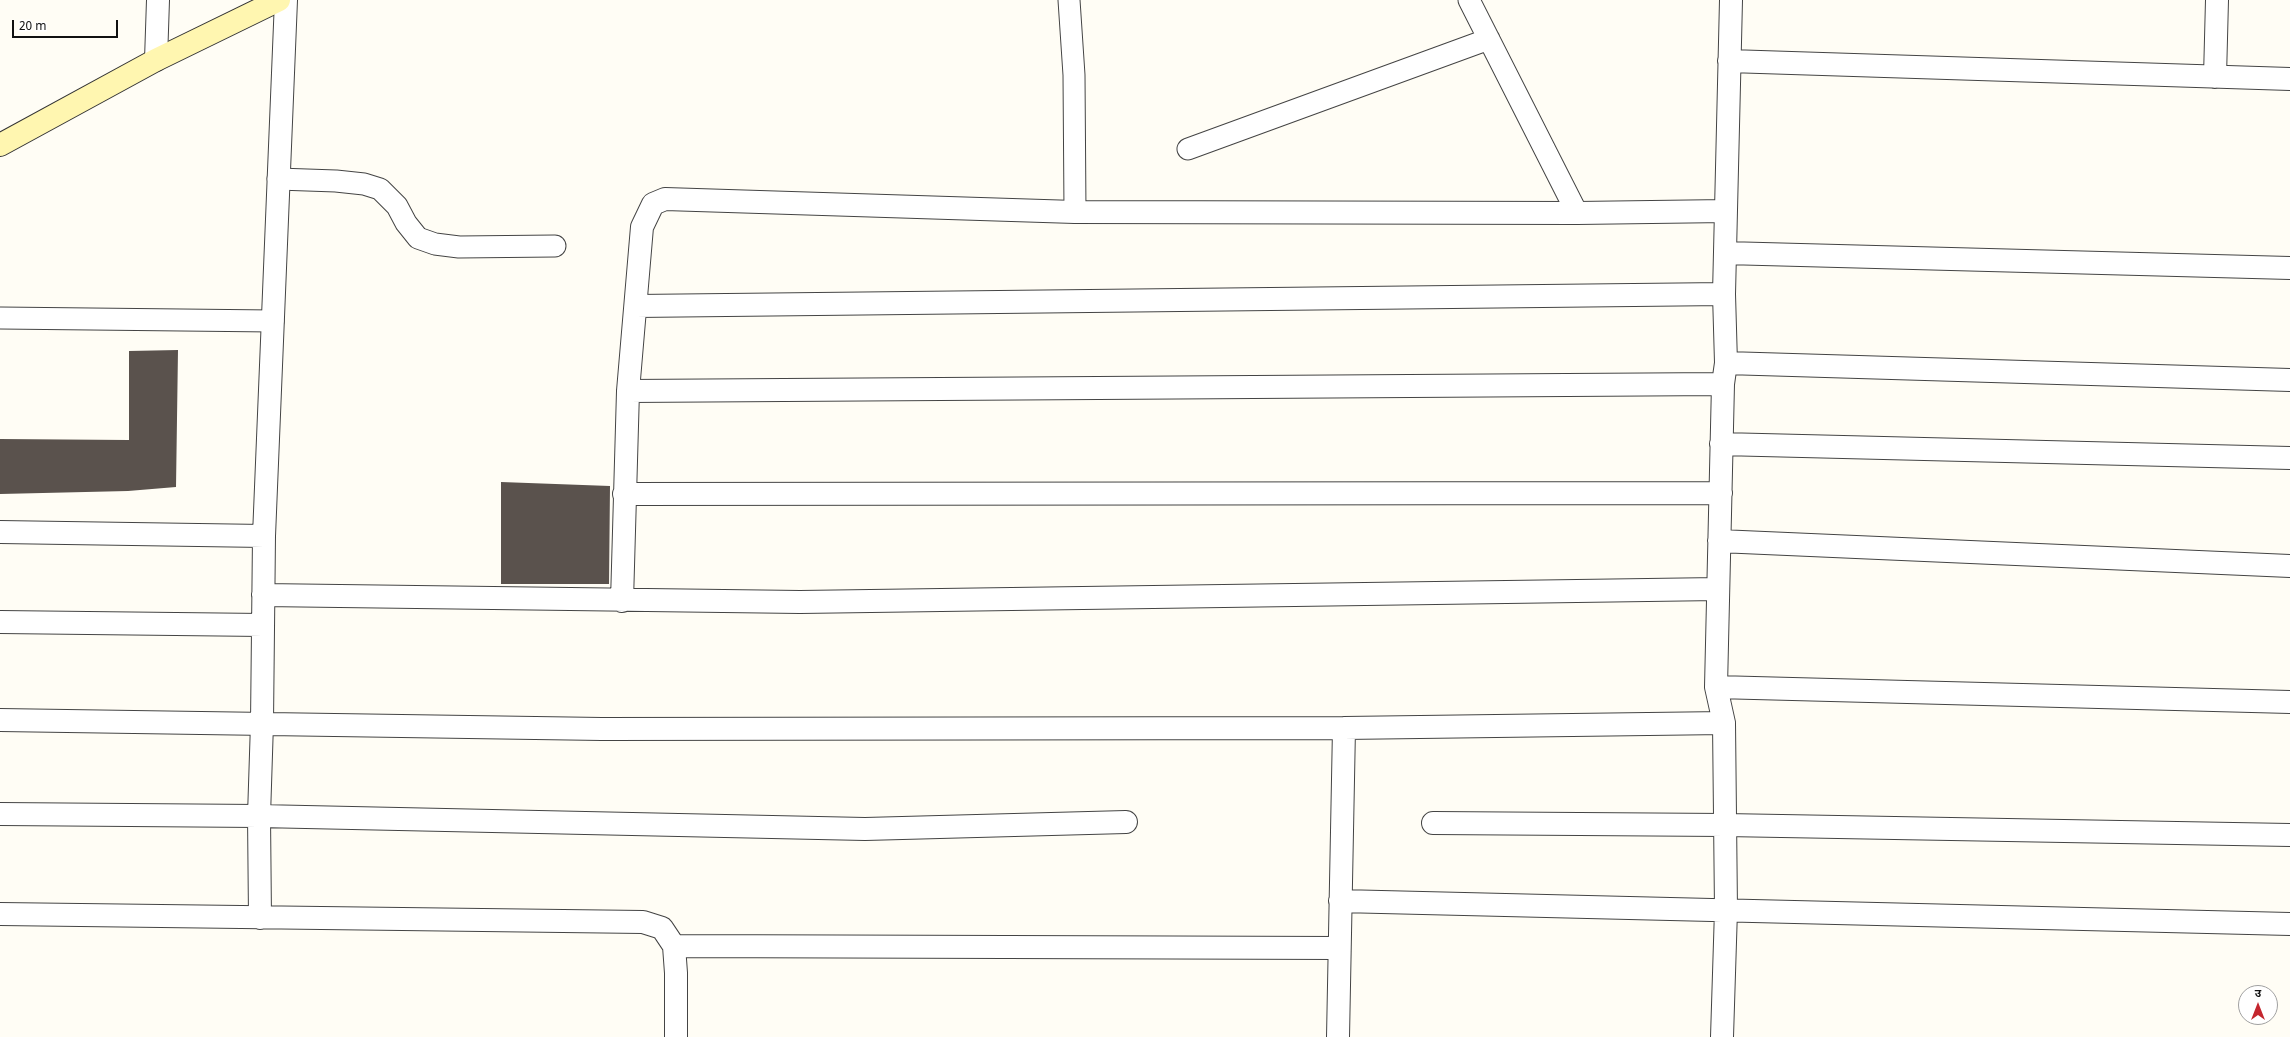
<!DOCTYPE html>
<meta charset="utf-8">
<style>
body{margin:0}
#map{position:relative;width:2290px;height:1037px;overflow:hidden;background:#fffdf5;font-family:Georgia,"Noto Sans Devanagari",serif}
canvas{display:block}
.north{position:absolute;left:2238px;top:985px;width:40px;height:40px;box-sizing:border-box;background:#fff;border:1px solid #a0a0a0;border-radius:50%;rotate:0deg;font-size:11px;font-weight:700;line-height:16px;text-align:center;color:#111}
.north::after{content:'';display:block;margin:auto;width:14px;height:18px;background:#c4262e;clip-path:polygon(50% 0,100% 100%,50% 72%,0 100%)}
.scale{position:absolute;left:12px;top:20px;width:106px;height:18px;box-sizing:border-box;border:2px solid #111;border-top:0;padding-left:5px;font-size:12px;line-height:14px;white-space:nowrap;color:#111;-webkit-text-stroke:3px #fff;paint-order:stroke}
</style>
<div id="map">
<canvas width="2290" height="1037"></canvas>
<div class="north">उ</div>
<div class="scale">20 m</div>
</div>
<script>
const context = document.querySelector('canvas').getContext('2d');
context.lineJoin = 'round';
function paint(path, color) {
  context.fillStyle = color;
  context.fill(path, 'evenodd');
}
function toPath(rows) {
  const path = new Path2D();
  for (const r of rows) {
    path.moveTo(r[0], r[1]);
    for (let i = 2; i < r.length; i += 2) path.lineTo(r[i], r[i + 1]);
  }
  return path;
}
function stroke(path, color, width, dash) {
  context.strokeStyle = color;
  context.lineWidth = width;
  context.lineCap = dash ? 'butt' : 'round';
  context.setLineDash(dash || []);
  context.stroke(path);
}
const building = toPath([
 [178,350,176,487,128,491,0,494,0,439,129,440,129,351],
 [501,482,610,486,609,584,501,584]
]);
const lane = toPath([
 [1069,0,1074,75,1075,212],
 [1469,0,1577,213],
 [1188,149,1489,39],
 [278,179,336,181,364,184,380,189,397,206,406,223,418,238,435,244,459,247,555,246],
 [0,318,273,321]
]);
const street = toPath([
 [156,60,158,0],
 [1729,61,2290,79],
 [2215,77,2217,0],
 [1725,253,2290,268],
 [636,306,1724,294],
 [1726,363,2290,380],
 [628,391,1723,384],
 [1721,444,2290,458],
 [624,494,1721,493],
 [0,532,264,536],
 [1719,541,2290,566],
 [263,595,800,602,1718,589],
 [622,601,628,391,642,227,653,204,665,199,1075,212,1577,213,1726,211],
 [0,622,263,625],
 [1716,687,2290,702],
 [0,720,602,729,1344,728,1724,723],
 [0,814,259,816,865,829,1126,822],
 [1433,823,1725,825,2290,835],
 [1340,901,2290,924],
 [0,914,643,922,662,928,674,946,676,973,676,1037],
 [260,918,259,816,262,723,264,536,286,0],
 [674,946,1339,948],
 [1338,1037,1344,728],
 [1722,1037,1726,910,1724,723,1716,687,1723,384,1726,363,1724,294,1731,0]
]);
const secondary = toPath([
 [0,145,156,60,279,0]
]);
paint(building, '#5a524d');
stroke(lane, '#444', 23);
stroke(street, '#444', 24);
stroke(secondary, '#333', 24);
stroke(lane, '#fff', 21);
stroke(street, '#fff', 22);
stroke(secondary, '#fff6b0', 22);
</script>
